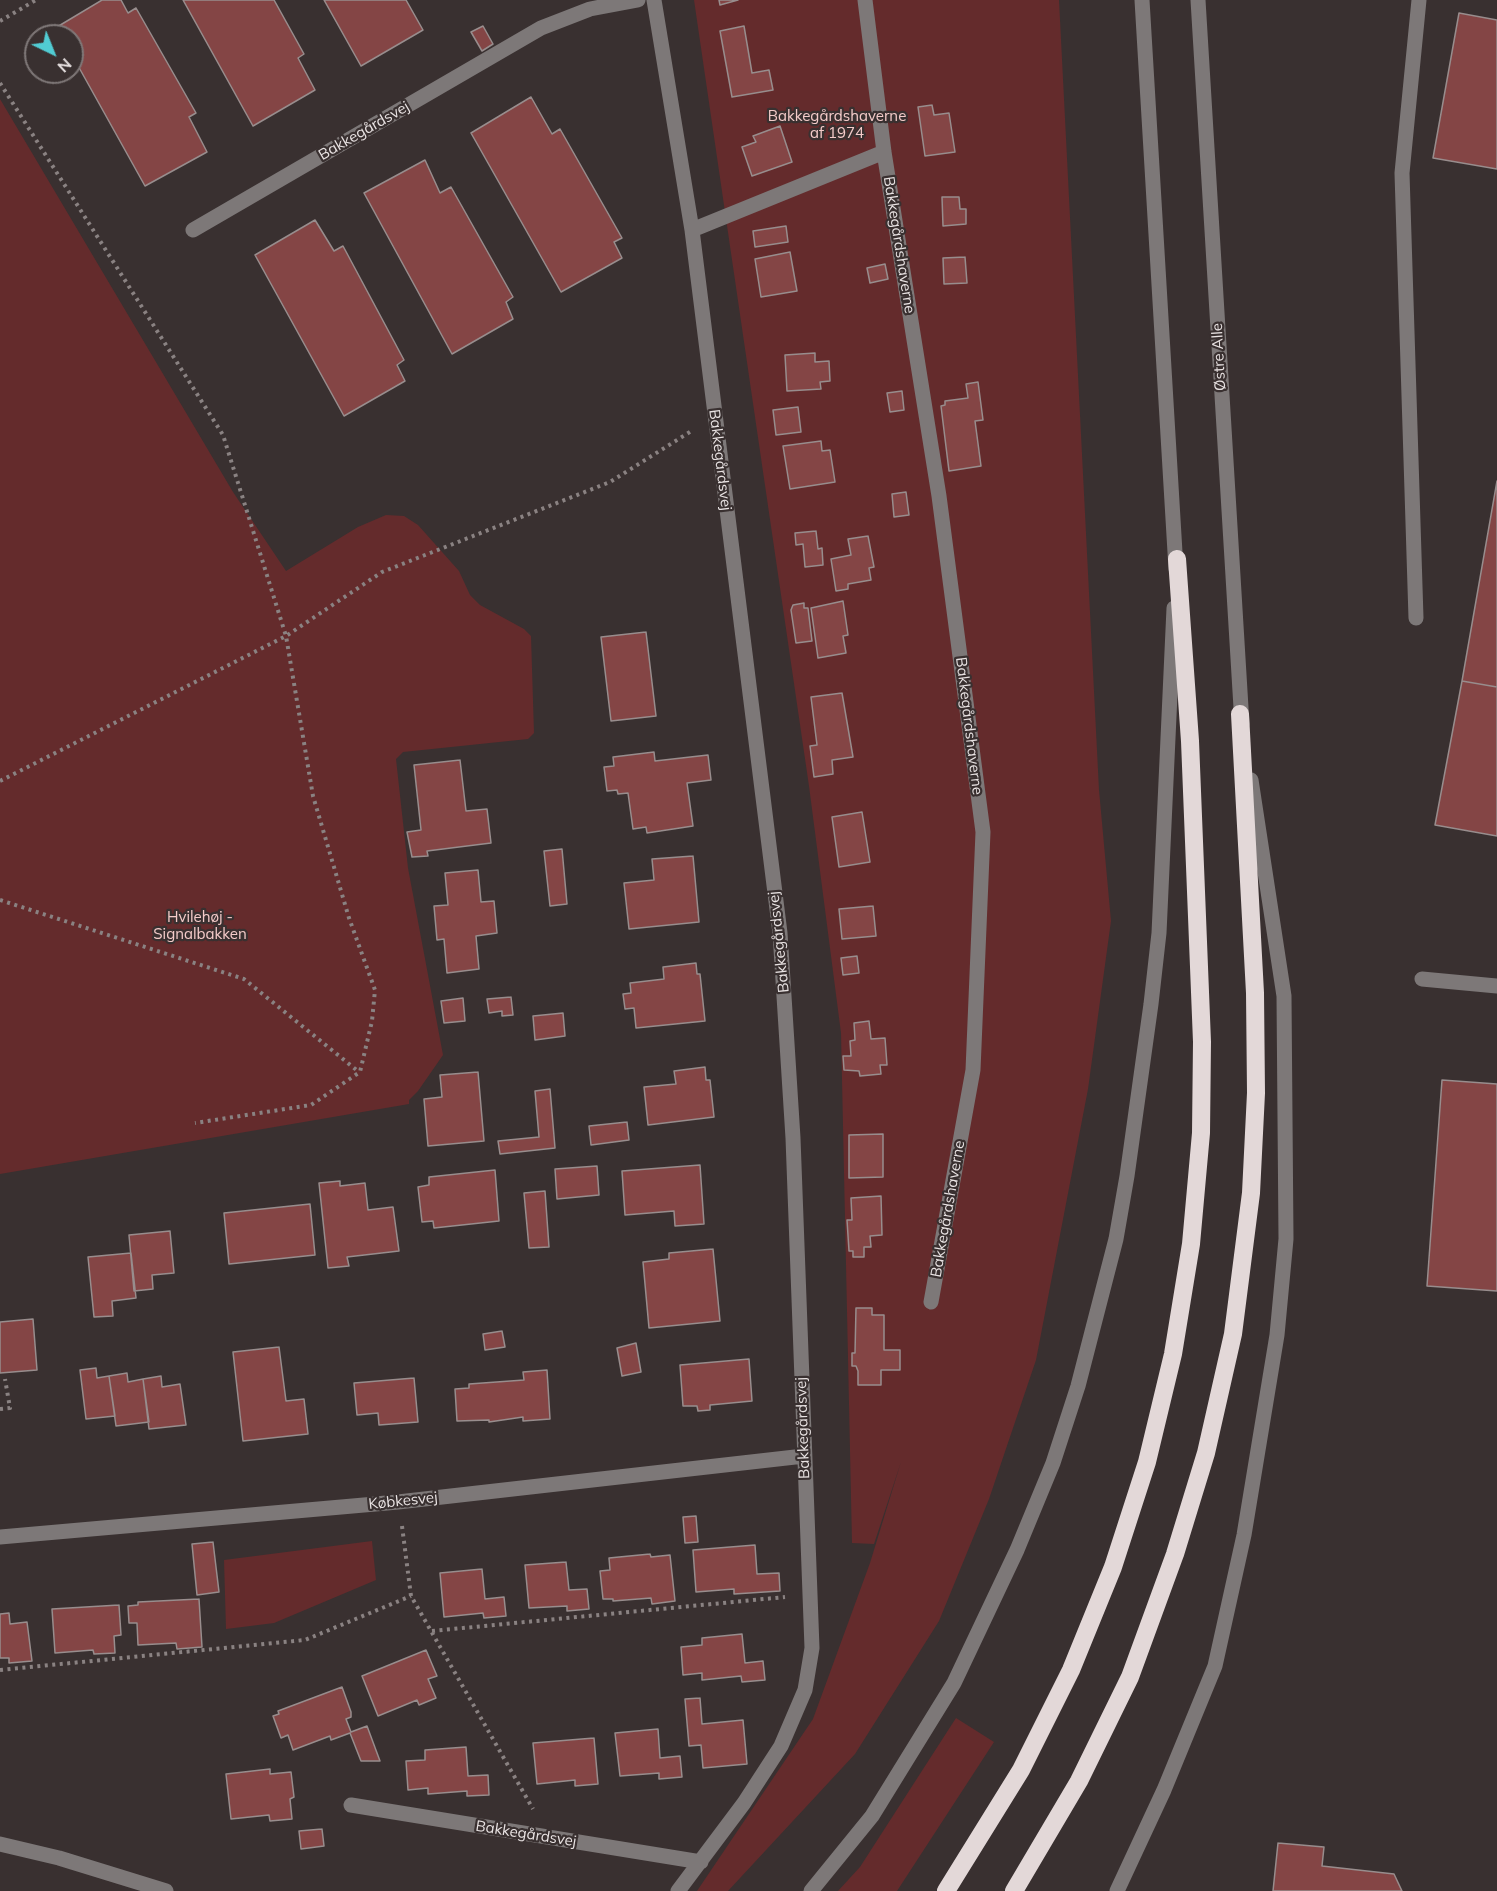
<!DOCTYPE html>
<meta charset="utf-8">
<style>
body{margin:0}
#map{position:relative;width:1497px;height:1891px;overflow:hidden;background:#393030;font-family:Mulish,sans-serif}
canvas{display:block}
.north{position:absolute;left:24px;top:24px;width:60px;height:60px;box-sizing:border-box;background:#393030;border:2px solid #7f7878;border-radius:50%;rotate:137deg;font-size:16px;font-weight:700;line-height:24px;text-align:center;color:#e9e3e3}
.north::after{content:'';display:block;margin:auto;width:21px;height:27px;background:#51ccd3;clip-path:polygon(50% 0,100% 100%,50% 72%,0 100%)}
</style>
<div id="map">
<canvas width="1497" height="1891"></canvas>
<div class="north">N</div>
</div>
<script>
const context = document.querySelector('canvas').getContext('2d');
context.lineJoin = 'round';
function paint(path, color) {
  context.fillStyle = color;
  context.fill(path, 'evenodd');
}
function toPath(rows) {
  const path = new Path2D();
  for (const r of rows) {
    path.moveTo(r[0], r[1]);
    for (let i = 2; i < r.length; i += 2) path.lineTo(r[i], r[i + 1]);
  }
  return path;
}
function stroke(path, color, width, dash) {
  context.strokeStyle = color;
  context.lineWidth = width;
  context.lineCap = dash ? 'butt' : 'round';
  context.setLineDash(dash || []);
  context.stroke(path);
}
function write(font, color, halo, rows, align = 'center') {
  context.font = font + ' Mulish,sans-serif';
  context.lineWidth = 4.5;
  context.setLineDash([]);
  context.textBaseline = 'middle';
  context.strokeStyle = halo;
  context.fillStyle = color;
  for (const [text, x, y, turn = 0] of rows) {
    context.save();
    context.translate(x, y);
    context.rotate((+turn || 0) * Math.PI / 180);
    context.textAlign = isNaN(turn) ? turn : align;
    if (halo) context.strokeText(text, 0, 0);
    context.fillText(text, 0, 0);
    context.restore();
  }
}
const green = toPath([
 [694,0,1059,0,1099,790,1111,921,1088,1089,1036,1360,989,1499,939,1621,855,1754,728,1891,697,1891,813,1719,870,1563,901,1462,874,1544,852,1543,841,1033,809,786],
 [0,99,233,492,286,571,358,527,386,515,404,516,418,525,459,571,470,595,480,605,524,629,531,636,534,733,528,739,403,752,396,759,408,868,443,1055,418,1091,409,1100,409,1104,0,1174],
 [372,1541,376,1580,274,1623,226,1629,224,1560],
 [956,1718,994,1742,897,1891,838,1891,860,1867]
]);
const building = toPath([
 [102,0,121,0,128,13,136,8,196,113,189,117,207,152,145,186,72,55,72,36,62,36,57,27,102,0],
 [183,0,274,0,304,54,298,58,315,90,253,126,183,0],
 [324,0,406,0,423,30,361,66,324,0],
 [719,0,738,0,720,5,719,0],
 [1459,13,1497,20,1497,169,1433,158,1459,13],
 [483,26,493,44,482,51,471,32,483,26],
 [744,26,752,73,769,70,773,90,732,97,720,31,744,26],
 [531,97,552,134,560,129,622,238,614,242,622,258,561,292,471,133,531,97],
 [932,105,934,115,949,113,955,152,925,156,918,107,932,105],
 [780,126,792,162,752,176,742,147,756,142,753,136,780,126],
 [425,160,440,193,451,187,513,297,506,302,513,319,452,354,364,193,425,160],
 [942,197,959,197,960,209,966,209,966,224,943,226,942,197],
 [315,220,334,251,343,246,404,360,397,365,405,381,344,416,255,255,315,220],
 [786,226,788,242,755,247,753,231,786,226],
 [790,252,797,291,761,297,755,259,790,252],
 [965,257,967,283,944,284,943,258,965,257],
 [885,264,888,279,870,283,867,268,885,264],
 [815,353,815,362,829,361,830,381,820,382,821,389,787,391,785,355,815,353],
 [978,382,983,420,975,421,981,466,949,471,941,406,945,405,945,401,968,398,966,384,978,382],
 [902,391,904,410,890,412,887,393,902,391],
 [798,407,801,432,776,435,773,410,798,407],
 [821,441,822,451,830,450,835,482,790,489,783,446,821,441],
 [1497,481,1497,687,1462,681,1497,481],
 [906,492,909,515,894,517,892,494,906,492],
 [816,531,818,549,822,548,823,565,805,567,803,544,796,545,795,533,816,531],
 [868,536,874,567,869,568,871,580,848,584,848,589,836,591,831,559,851,555,848,539,868,536],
 [843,601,848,635,843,636,846,653,818,658,811,608,843,601],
 [804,603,804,608,808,608,812,641,796,643,791,610,793,605,804,603],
 [646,632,656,716,611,721,601,637,646,632],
 [1462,681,1497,687,1497,836,1435,825,1462,681],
 [842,693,853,757,832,760,833,774,814,777,810,746,817,745,811,697,842,693],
 [654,752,655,761,708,755,711,780,687,783,693,826,647,833,646,827,633,829,628,793,618,794,617,790,607,791,604,767,614,766,613,757,654,752],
 [460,760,466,811,487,809,491,843,427,851,428,856,412,857,407,832,421,830,414,765,460,760],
 [862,812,870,862,839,867,832,817,862,812],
 [562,849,567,904,550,906,544,851,562,849],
 [693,856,699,922,629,929,624,883,654,880,652,859,693,856],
 [478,870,481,902,494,901,497,933,476,936,479,969,447,973,444,939,437,940,434,906,448,905,445,873,478,870],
 [873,906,876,936,842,939,839,909,873,906],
 [857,956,859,973,843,975,841,958,857,956],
 [696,963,697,974,700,974,705,1021,636,1028,634,1008,625,1009,623,994,631,993,630,983,664,979,663,967,696,963],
 [511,997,513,1015,502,1016,502,1011,489,1013,487,999,511,997],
 [463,998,465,1021,444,1023,441,1001,463,998],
 [563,1013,565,1036,535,1040,533,1016,563,1013],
 [869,1021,871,1039,885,1038,887,1065,880,1065,881,1074,860,1076,859,1071,844,1070,843,1056,851,1056,850,1041,855,1040,854,1023,869,1021],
 [705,1067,706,1080,710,1080,714,1117,648,1125,644,1087,676,1084,674,1071,705,1067],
 [478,1072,484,1141,428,1146,424,1099,442,1097,440,1075,478,1072],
 [1442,1080,1497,1084,1497,1291,1427,1286,1442,1080],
 [550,1089,555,1148,500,1154,498,1141,539,1137,535,1091,550,1089],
 [627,1122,629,1140,591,1145,589,1126,627,1122],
 [883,1134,883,1177,849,1178,849,1135,883,1134],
 [700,1165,704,1224,675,1226,674,1211,625,1215,622,1171,700,1165],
 [597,1166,599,1195,557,1199,555,1169,597,1166],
 [495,1170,499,1221,434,1228,433,1221,422,1222,418,1187,429,1185,429,1177,495,1170],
 [340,1181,340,1186,365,1183,368,1210,393,1207,399,1251,347,1257,349,1266,328,1268,319,1183,340,1181],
 [545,1191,549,1247,529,1248,524,1193,545,1191],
 [881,1196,882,1235,870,1236,871,1247,864,1247,864,1257,853,1257,853,1251,849,1251,847,1220,852,1220,851,1198,881,1196],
 [310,1204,315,1255,229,1264,224,1213,310,1204],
 [170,1231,174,1273,152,1275,153,1289,134,1291,129,1235,170,1231],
 [713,1249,720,1321,649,1328,643,1262,669,1259,669,1253,713,1249],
 [131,1253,136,1298,112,1301,113,1316,94,1317,88,1257,131,1253],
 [856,1308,872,1308,872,1315,884,1315,884,1350,900,1350,900,1370,881,1370,881,1385,858,1385,858,1371,856,1366,852,1366,852,1353,855,1353,856,1308],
 [33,1319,37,1370,0,1373,0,1322,33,1319],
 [502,1331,505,1347,485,1350,483,1334,502,1331],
 [636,1343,641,1372,622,1376,617,1348,636,1343],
 [279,1347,286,1401,304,1399,308,1434,243,1441,233,1352,279,1347],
 [749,1359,752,1401,710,1405,710,1410,698,1411,697,1406,683,1406,680,1365,749,1359],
 [96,1368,97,1378,109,1376,115,1416,86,1419,80,1370,96,1368],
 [547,1370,550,1419,523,1421,523,1417,489,1422,489,1420,457,1421,455,1389,469,1388,469,1384,524,1380,523,1372,547,1370],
 [127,1373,128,1382,143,1379,149,1422,116,1426,109,1376,127,1373],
 [161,1376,162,1387,180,1384,186,1425,149,1429,143,1379,161,1376],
 [414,1378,418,1422,379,1425,378,1413,357,1415,354,1383,414,1378],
 [696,1516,698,1542,685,1543,683,1517,696,1516],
 [213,1542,219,1592,197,1595,192,1544,213,1542],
 [755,1545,757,1574,779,1573,780,1591,734,1594,734,1589,696,1592,693,1550,755,1545],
 [650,1554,651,1557,670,1555,675,1601,652,1604,651,1598,613,1601,613,1599,603,1599,600,1571,610,1570,609,1558,650,1554],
 [566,1562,569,1590,587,1589,589,1609,567,1611,567,1606,529,1608,525,1565,566,1562],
 [482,1569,485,1599,504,1597,506,1616,484,1618,483,1613,444,1617,440,1573,482,1569],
 [199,1599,202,1647,177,1649,176,1643,138,1645,137,1623,129,1623,128,1606,138,1605,138,1602,199,1599],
 [119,1605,121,1635,114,1636,115,1653,94,1654,93,1650,55,1653,52,1609,119,1605],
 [9,1613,10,1624,27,1622,32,1661,9,1663,9,1658,0,1658,0,1614,9,1613],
 [742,1634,745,1663,763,1661,765,1680,742,1682,741,1676,702,1680,702,1673,683,1675,681,1647,702,1645,702,1638,742,1634],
 [426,1650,437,1676,428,1679,436,1698,419,1705,417,1700,378,1716,362,1676,426,1650],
 [342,1687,351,1712,351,1717,346,1719,351,1732,367,1726,380,1761,361,1761,350,1733,331,1740,330,1736,293,1750,288,1735,281,1738,273,1716,279,1714,278,1711,342,1687],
 [700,1698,702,1724,743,1720,747,1764,703,1768,701,1745,689,1746,685,1699,700,1698],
 [658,1729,660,1758,680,1756,682,1777,659,1779,659,1773,620,1776,615,1733,658,1729],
 [594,1738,598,1784,575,1786,575,1780,537,1784,533,1743,594,1738],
 [466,1747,468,1776,488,1775,489,1795,467,1796,467,1791,428,1794,428,1788,408,1790,406,1761,425,1760,425,1750,466,1747],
 [270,1769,270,1774,291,1772,294,1797,290,1799,292,1819,270,1821,269,1815,231,1819,226,1774,270,1769],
 [322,1829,324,1846,301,1849,299,1831,322,1829],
 [1278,1843,1324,1847,1322,1866,1394,1874,1402,1891,1273,1891,1278,1843]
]);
const path = toPath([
 [0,21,36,0],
 [0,83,223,435,286,636,313,796,349,918,375,990,372,1021,360,1072,311,1105,195,1123],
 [0,781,286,636,382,572,610,482,693,430],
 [0,900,244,979,359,1072],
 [0,1409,10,1408,5,1379],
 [402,1526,411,1596,533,1809],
 [432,1631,785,1597],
 [0,1670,305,1640,411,1596]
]);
const minor = toPath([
 [654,0,692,230,780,933,793,1138,812,1648,805,1690,781,1746,744,1803,678,1891],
 [865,0,884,152,939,496,983,832,973,1070,931,1302],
 [1142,0,1176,569],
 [1198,0,1242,724],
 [193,230,541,28,590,9,638,0],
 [692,230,884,152],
 [1416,618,1402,173,1419,0],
 [1422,979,1497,986],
 [0,1537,398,1502,804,1456],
 [351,1805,701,1862],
 [0,1844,59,1858,166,1891],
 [811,1891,872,1816,954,1683,1017,1550,1053,1463,1078,1386,1116,1239,1127,1176,1151,1004,1159,933,1174,608],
 [1117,1891,1164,1790,1215,1666,1244,1535,1277,1335,1286,1239,1284,996,1251,780]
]);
const highway = toPath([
 [946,1891,1021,1770,1071,1670,1113,1567,1147,1462,1173,1354,1191,1244,1201,1133,1202,1042,1190,741,1177,559],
 [1014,1891,1079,1781,1130,1677,1175,1554,1206,1453,1233,1334,1251,1193,1256,1093,1255,993,1240,714]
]);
const parkNames = [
 ["Bakkegårdshaverne",837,116],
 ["af 1974",837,133],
 ["Hvilehøj -",200,917],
 ["Signalbakken",200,934]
];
const streetNames = [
 ["Bakkegårdsvej",364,131,-30],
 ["Bakkegårdshaverne",899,245,81],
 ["Østre Alle",1219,357,-93],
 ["Bakkegårdsvej",720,460,83],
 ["Bakkegårdshaverne",969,726,83],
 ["Bakkegårdsvej",779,942,-96],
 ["Bakkegårdshaverne",948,1209,-80],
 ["Bakkegårdsvej",803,1428,-92],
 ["Købkesvej",403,1501,-6],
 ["Bakkegårdsvej",526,1834,9]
];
paint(green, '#642b2c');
paint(building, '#844545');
stroke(building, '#988d8d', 1.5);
stroke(path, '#8a8282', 4, [3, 4.5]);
stroke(minor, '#7d7878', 15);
stroke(highway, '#e3d8d8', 18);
write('15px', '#f4cbc9', '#393030', parkNames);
write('15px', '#e9e3e3', '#393030', streetNames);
</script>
